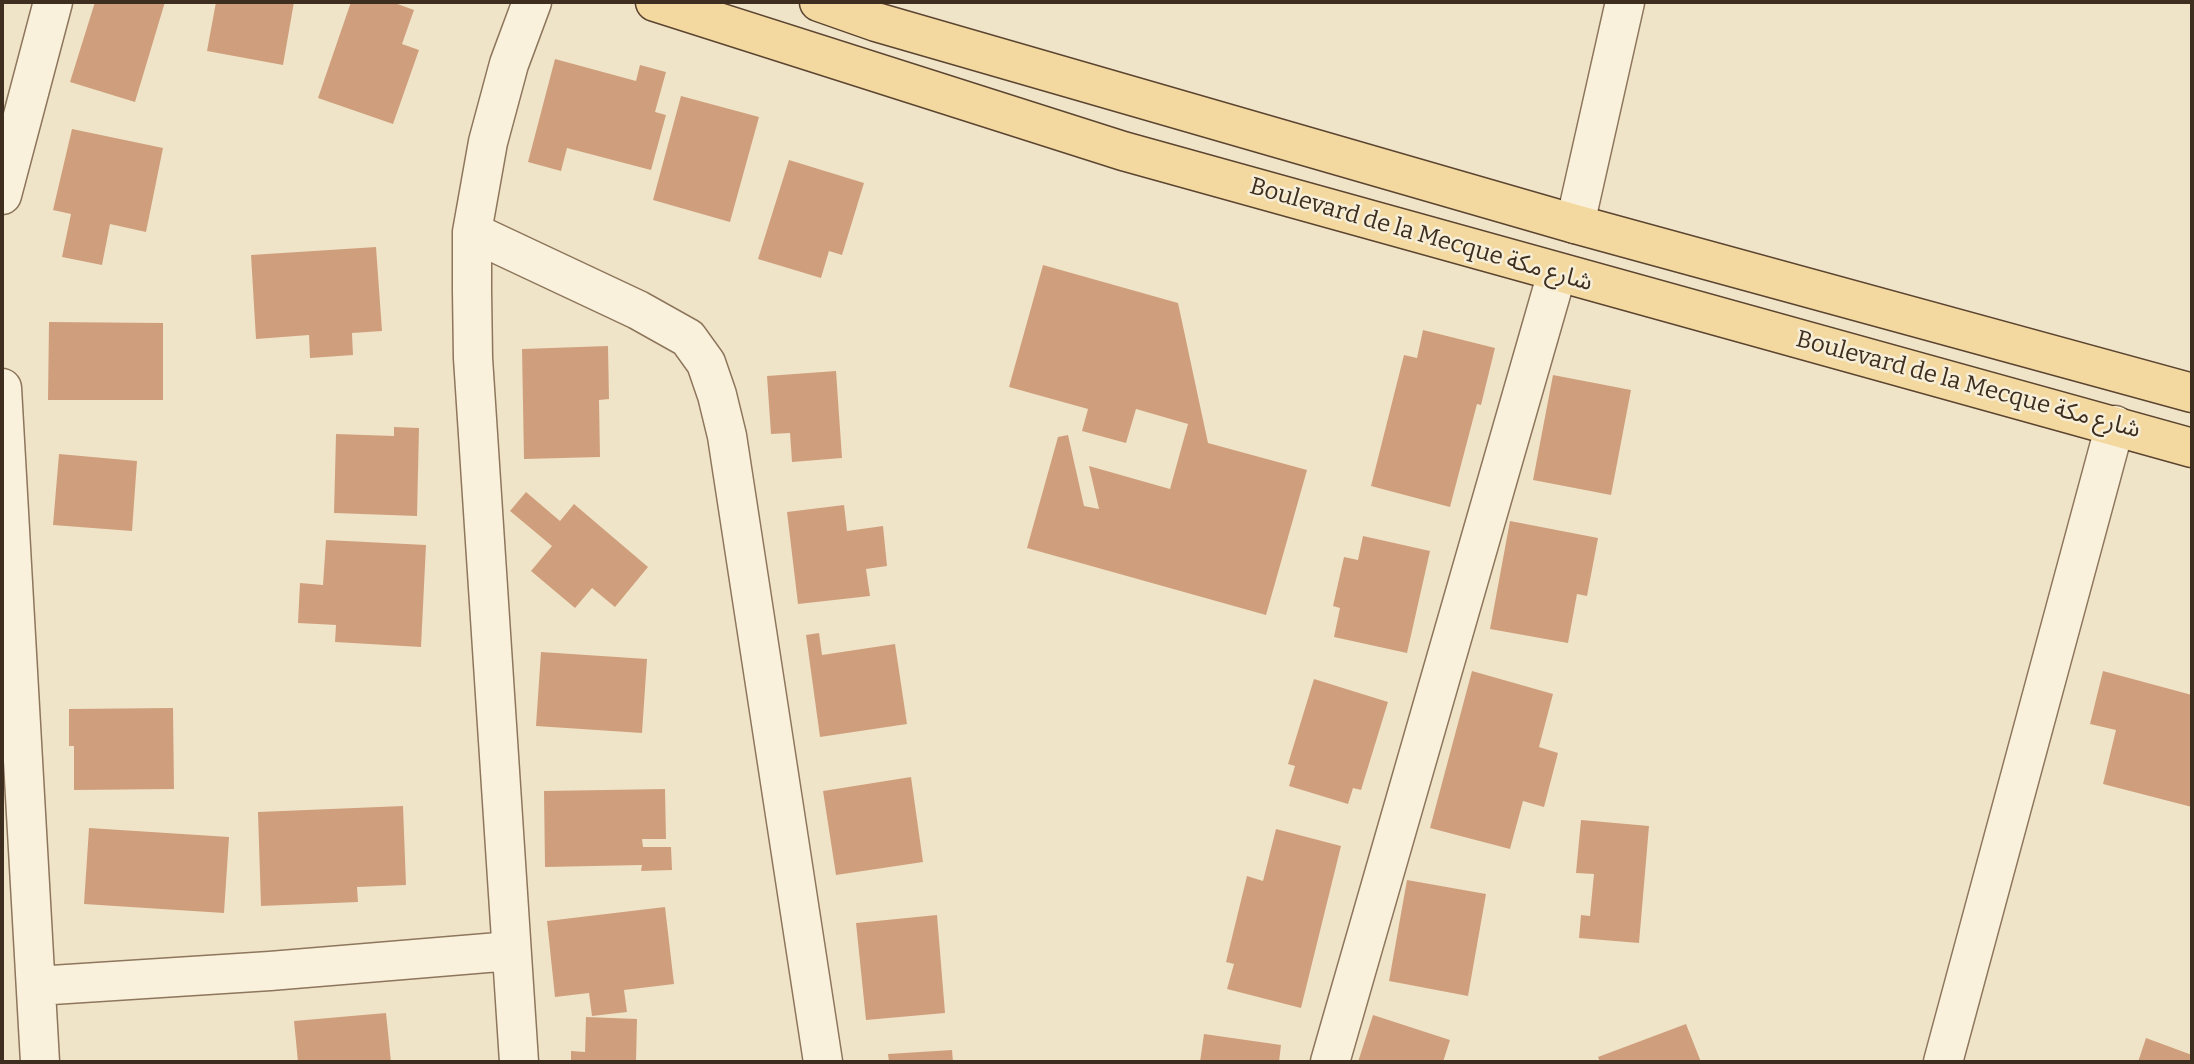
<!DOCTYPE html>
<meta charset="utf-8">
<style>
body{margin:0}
#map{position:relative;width:2194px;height:1064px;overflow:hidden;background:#f0e4c8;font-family:Bitter,serif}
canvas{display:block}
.frame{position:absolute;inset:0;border:4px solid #3d2e20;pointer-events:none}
</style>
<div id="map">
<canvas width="2194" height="1064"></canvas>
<div class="frame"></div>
</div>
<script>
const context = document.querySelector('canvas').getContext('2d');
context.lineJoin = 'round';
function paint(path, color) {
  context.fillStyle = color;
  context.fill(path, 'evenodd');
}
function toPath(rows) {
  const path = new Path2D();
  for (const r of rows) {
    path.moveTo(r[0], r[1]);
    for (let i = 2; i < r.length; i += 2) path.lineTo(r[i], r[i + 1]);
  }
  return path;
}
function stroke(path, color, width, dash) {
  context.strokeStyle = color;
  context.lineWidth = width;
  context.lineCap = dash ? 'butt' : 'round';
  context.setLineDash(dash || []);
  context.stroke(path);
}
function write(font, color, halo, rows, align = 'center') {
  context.font = font + ' Bitter,"Noto Sans Arabic",serif';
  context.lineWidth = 5;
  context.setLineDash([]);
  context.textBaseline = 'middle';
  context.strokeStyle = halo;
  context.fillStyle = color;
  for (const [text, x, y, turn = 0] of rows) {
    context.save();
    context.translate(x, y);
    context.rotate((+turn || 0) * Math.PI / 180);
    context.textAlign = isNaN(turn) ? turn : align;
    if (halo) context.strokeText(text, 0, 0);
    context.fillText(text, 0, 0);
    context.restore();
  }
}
const building = toPath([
 [95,2,165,2,135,102,70,82],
 [216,2,294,2,283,65,207,51],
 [351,2,392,2,414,10,402,44,419,50,393,124,318,98],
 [555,59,636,81,640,65,666,72,655,112,666,115,651,170,567,148,561,171,528,162],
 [681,96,759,117,730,222,653,200],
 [72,129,163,148,146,232,110,224,102,265,62,257,71,214,53,210],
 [789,160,864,183,842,255,829,251,821,278,758,259],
 [376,247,382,331,352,333,353,355,310,358,309,335,256,339,251,255],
 [1043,265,1178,303,1208,443,1307,470,1266,615,1027,548,1058,437,1068,435,1084,506,1099,509,1089,466,1170,489,1188,424,1136,409,1126,443,1082,431,1088,409,1009,387],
 [49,322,163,323,163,400,48,400],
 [1423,330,1495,348,1481,405,1477,404,1450,507,1371,486,1404,355,1417,358],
 [608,346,609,399,599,400,600,457,524,459,522,349],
 [836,371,842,458,792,462,790,433,771,434,767,376],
 [1553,375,1631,390,1611,495,1533,480],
 [394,427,419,428,417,516,334,513,336,434,394,436],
 [59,454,137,461,132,531,53,525],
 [526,492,560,521,574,504,648,567,615,607,592,588,575,608,531,571,552,546,510,511],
 [844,505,847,531,883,526,887,566,866,569,870,596,798,604,787,512],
 [1510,521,1598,538,1587,596,1577,594,1568,643,1490,629],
 [1363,536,1430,551,1407,653,1334,637,1340,608,1333,606,1344,557,1358,560],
 [326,540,426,545,421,647,335,642,336,625,298,623,300,583,323,585],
 [819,633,822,655,895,644,907,724,820,737,806,635],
 [541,652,647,659,642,733,536,726],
 [1472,671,1553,694,1539,747,1558,753,1544,807,1523,801,1510,849,1430,828],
 [2103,671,2192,695,2192,807,2103,784,2116,730,2090,724],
 [1314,679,1388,702,1361,790,1353,788,1348,804,1289,786,1295,766,1288,764],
 [173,708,174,789,74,790,74,746,69,746,69,709],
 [911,777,923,862,836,875,823,791],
 [665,789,666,839,642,839,643,847,671,847,672,870,641,871,642,865,545,867,544,791],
 [403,806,406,885,357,887,358,902,261,906,258,812],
 [1581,820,1649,826,1639,943,1579,938,1581,915,1590,916,1594,874,1576,873],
 [89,828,229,837,224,913,84,904],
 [1276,829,1341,846,1301,1008,1227,989,1234,964,1226,962,1247,876,1263,881],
 [1407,880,1486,894,1468,996,1389,981],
 [665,907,674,984,624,990,627,1012,592,1016,589,993,555,997,547,921],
 [937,915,945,1013,866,1020,856,923],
 [386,1013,391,1062,298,1062,294,1021],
 [1373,1015,1450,1040,1443,1062,1358,1062],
 [586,1017,637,1019,636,1062,571,1062,571,1051,585,1052],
 [1686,1024,1701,1062,1600,1062,1598,1057],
 [1204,1034,1281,1045,1279,1062,1200,1062],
 [2146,1038,2192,1055,2192,1062,2138,1062],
 [952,1050,953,1062,889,1062,888,1054]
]);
const minor = toPath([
 [2,195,53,2],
 [1575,224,1625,2],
 [472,232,638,310,688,338,706,363,717,395,727,436,823,1062],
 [2,388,40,1062],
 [36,986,270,971,511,951],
 [519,1062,473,358,472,291,472,232,488,142,509,64,532,2],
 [1330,1062,1557,273],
 [1943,1062,2115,425]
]);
const major = toPath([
 [655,2,1123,151,2192,448],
 [819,2,876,22,1575,224,2192,393]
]);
const streetNames = [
 ["Boulevard de la Mecque شارع مكة",1421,235,16],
 ["Boulevard de la Mecque شارع مكة",1968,385,15]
];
paint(building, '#cf9f7d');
stroke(minor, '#8d765c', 41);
stroke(major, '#5b4430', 41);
stroke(minor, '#faf1dc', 38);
stroke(major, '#f3d9a0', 38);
write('24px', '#3d2e20', '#f7eed8', streetNames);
</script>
